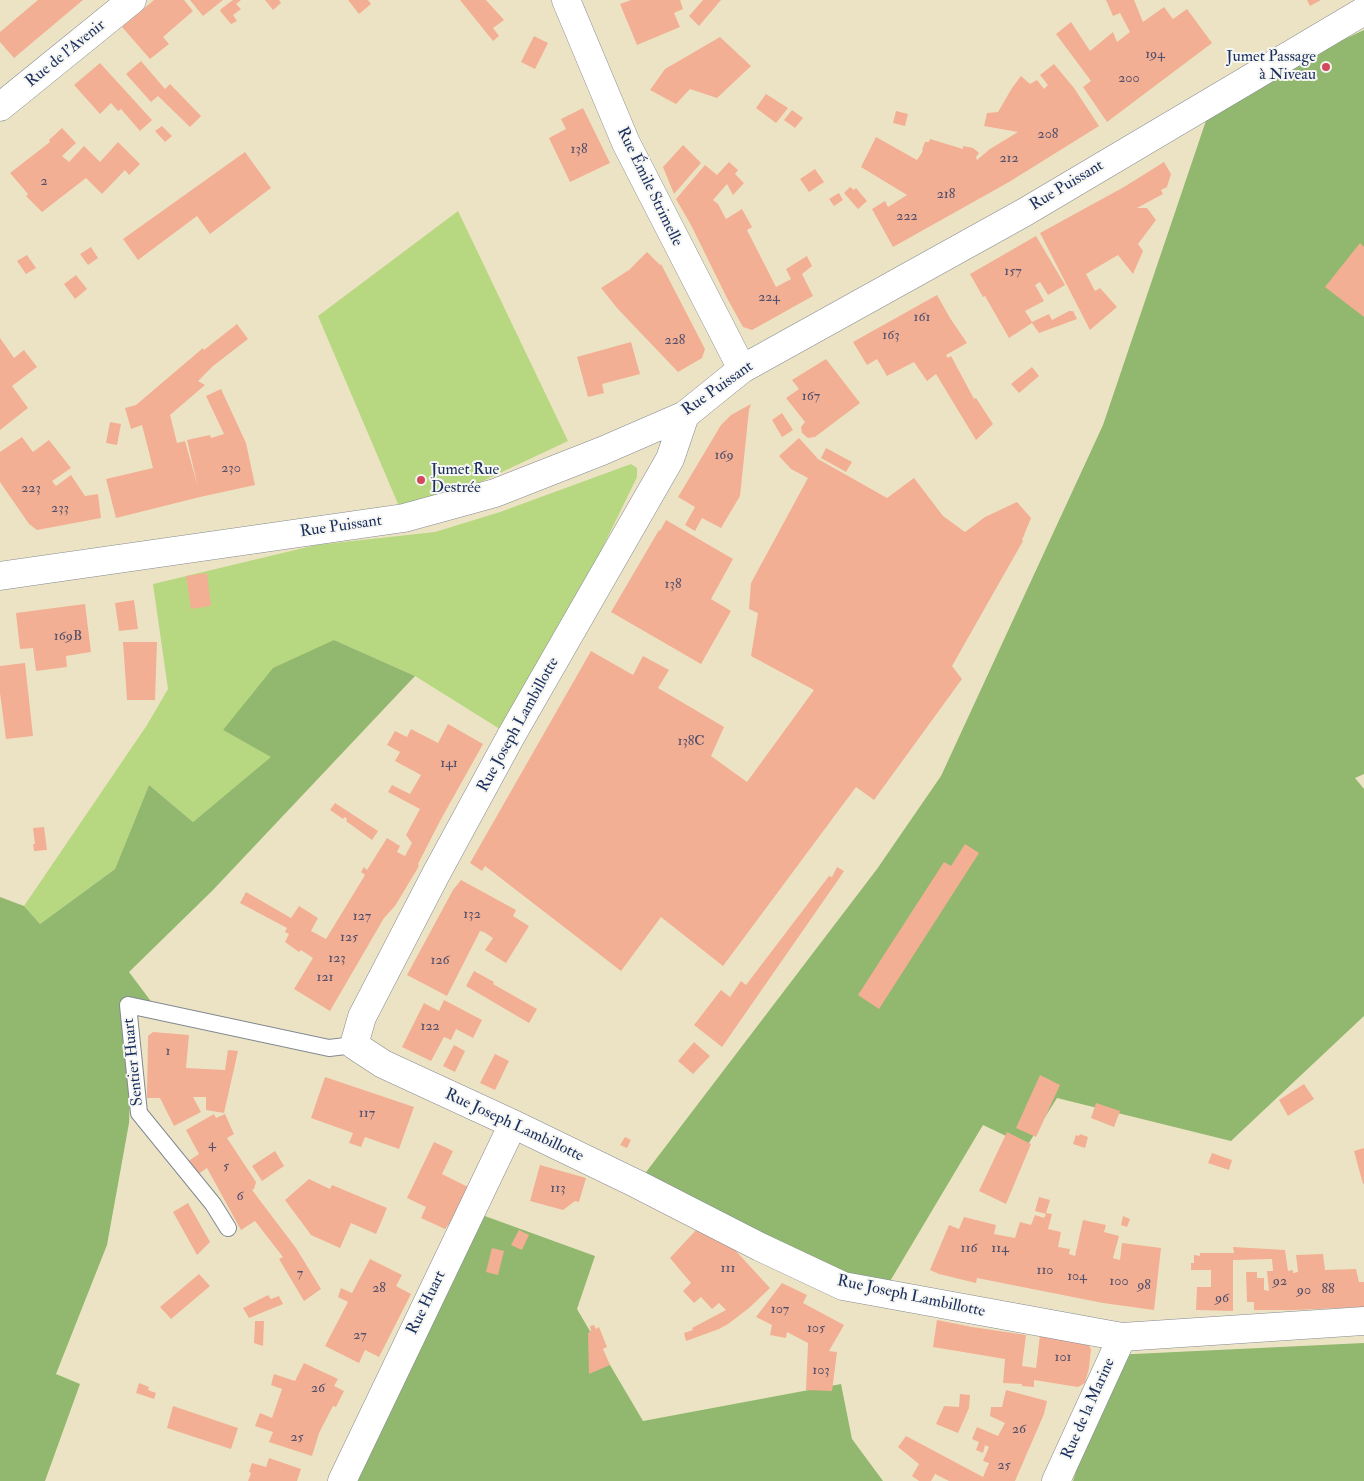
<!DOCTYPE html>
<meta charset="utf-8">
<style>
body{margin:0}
canvas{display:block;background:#ece3c4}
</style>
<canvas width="1364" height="1481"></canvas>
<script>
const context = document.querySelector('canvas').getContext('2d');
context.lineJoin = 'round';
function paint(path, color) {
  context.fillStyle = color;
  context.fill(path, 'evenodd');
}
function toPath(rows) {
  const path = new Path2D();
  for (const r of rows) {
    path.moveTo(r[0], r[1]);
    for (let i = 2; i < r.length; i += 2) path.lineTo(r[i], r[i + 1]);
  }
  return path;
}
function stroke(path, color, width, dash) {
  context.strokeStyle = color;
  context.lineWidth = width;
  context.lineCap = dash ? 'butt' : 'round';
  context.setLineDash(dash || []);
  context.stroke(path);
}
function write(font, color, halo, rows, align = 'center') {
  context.font = font + ' "IM FELL Double Pica",serif';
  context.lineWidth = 4;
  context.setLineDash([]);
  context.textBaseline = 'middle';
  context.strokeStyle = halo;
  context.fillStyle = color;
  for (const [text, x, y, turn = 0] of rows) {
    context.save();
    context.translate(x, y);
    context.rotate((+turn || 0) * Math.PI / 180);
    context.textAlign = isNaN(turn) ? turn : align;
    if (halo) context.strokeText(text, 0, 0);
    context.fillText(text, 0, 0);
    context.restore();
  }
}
const green = toPath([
 [458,211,568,441,404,518,318,316],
 [631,464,637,468,637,477,511,736,415,676,334,640,223,730,272,757,193,822,149,785,115,869,40,924,24,906,147,725,168,689,153,584,316,545,435,532,500,512]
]);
const forest = toPath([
 [1364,30,1364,774,1355,778,1364,789,1364,1016,1231,1141,1057,1098,1027,1146,983,1125,883,1293,637,1184,877,869,941,776,1103,425,1213,100],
 [334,640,415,676,213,890,129,972,159,1012,129,1005,132,1040,129,1123,107,1245,56,1374,80,1384,45,1481,0,1481,0,897,24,906,40,924,115,869,149,785,193,822,271,757,223,730,273,668],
 [471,1211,595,1256,577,1309,643,1421,841,1384,852,1439,883,1481,342,1481],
 [1364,1343,1364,1481,1073,1481,1113,1355]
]);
const building = toPath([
 [38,0,83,0,14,58,0,42,0,32],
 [154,0,184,0,193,11,163,37,169,44,150,59,122,27],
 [190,0,223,0,203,16],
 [233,0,241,0,236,4,241,9,233,15,237,21,231,24,220,11,221,9],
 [265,0,279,0,281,3,273,10],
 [348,0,368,0,371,4,359,14],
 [460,0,486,0,504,20,493,28,499,36,493,41],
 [631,0,680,0,683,9,674,13,680,27,637,45,620,4],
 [703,0,721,0,699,26,689,16],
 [1106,0,1134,0,1143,22,1164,7,1173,19,1187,9,1212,43,1107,122,1083,87,1091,81,1056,34,1071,22,1090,51,1113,32,1117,42,1130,32,1120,13,1113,16],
 [1307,0,1321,0,1310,6],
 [534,36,548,43,535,69,521,62],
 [720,37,751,66,717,98,690,89,676,104,650,90,665,69],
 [141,61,165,89,170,84,201,116,190,127,158,96,151,102,126,74],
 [100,63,152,120,140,131,121,109,118,111,111,103,100,114,74,85],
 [1054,64,1074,88,1099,126,1009,182,893,247,872,209,885,201,888,207,907,195,861,167,876,137,917,160,923,151,922,150,925,142,929,142,930,139,963,149,963,146,973,148,979,153,976,157,977,160,990,149,1018,132,984,126,987,113,998,112,1012,88,1021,76,1030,84,1037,80,1044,89,1048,85,1040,75],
 [766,94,788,108,776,123,756,108],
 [583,108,610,163,570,182,549,138,566,129,561,119],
 [792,110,803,118,795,128,784,120],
 [896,111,908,114,905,126,893,123],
 [162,126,172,136,165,142,155,131],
 [62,128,76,143,62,156,69,162,84,146,100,162,118,142,140,164,129,175,125,170,102,194,86,178,42,212,26,196,28,194,10,173,50,142,49,140],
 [683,145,701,163,674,194,663,167],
 [245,152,271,188,210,234,197,216,138,260,123,239],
 [729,162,738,170,735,174,744,183,733,195,727,184,713,200,718,204,726,219,742,209,752,227,747,230,776,287,791,279,786,269,807,256,812,266,802,274,813,296,752,330,743,327,727,298,691,225,676,199,705,165,717,175],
 [1164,162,1171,174,1167,187,1161,190,1163,194,1137,208,1147,208,1156,220,1138,244,1143,251,1133,274,1118,255,1086,274,1095,291,1100,288,1117,307,1090,330,1040,233,1124,187],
 [815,169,824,182,809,192,800,179],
 [850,187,854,190,856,188,867,201,858,209,844,193],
 [839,193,843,200,834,206,829,199],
 [1036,236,1065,285,1048,295,1040,282,1035,285,1044,301,1025,311,1032,322,1049,314,1052,320,1069,311,1073,311,1077,319,1039,333,1032,323,1009,338,985,296,983,297,970,274],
 [1360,243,1364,247,1364,317,1325,287],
 [91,247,98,258,88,265,80,254],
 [647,252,660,265,661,264,705,349,702,358,678,372,617,308,601,288,629,270],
 [27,255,36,268,26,274,17,261],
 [76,275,87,289,75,299,64,284],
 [937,295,950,318,967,343,946,355,948,358,951,356,974,399,976,398,993,424,976,440,936,374,927,381,914,362,887,376,877,359,867,365,853,342],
 [237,324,248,339,213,366,198,381,205,385,170,415,177,443,185,441,198,487,187,440,210,435,211,438,224,434,206,396,221,389,246,443,255,485,200,497,116,518,106,479,153,468,142,425,131,429,125,408,136,405,203,348,204,350],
 [0,338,14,358,24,350,37,367,12,386,28,408,0,430],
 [631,342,640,374,602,384,604,393,588,397,577,357],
 [826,359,860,403,815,437,808,438,802,433,801,427,805,422,786,398,799,389,792,380],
 [1032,367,1039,376,1019,393,1011,384],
 [751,404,749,410,740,496,721,528,702,518,695,531,685,525,695,507,678,497,721,425,731,415],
 [782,413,793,430,782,437,772,420],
 [110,422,121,424,117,445,106,443],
 [22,437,33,452,49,440,71,468,52,481,56,486,71,475,85,496,98,494,101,518,37,530,29,524,0,482,0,452],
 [799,438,818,459,887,498,914,478,943,516,965,532,985,517,1017,502,1031,518,1022,540,1023,541,952,666,962,679,874,800,856,787,723,966,661,917,621,971,485,866,482,871,470,863,591,651,633,675,643,656,669,670,658,688,724,727,711,756,747,782,814,690,751,656,758,613,749,609,751,583,808,478,791,469,779,456],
 [826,448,852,462,846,472,821,458],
 [666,520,733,559,711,599,731,611,701,664,611,612,659,530,660,531],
 [207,573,211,606,191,609,186,576],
 [134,600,138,629,119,631,115,603],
 [85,604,91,652,66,656,67,667,36,671,33,648,20,649,16,613],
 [123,642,157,642,155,700,127,700],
 [25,663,33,736,6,739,0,693,0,666],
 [448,724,483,744,440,821,418,864,419,866,395,906,384,918,330,1011,294,989,313,958,301,950,299,952,285,942,289,934,285,932,287,928,240,903,246,892,291,918,299,906,318,918,311,931,326,939,365,875,361,872,364,867,367,870,387,838,400,846,397,852,405,856,412,843,406,835,420,809,388,792,392,785,410,794,421,775,395,761,400,752,387,745,395,731,407,737,411,729,438,743],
 [335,803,378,831,372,840,346,821,347,819,345,817,343,819,330,810],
 [44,827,47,850,34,851,33,844,35,844,33,828],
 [965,844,979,853,879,1009,858,995,944,862,951,866],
 [837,867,844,871,838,880,722,1047,694,1025,721,990,730,997,741,981,746,985,829,876,832,877],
 [461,880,516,910,513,916,529,926,506,963,485,950,493,938,484,932,480,931,447,996,407,975,453,890],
 [474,971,494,982,493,984,537,1009,529,1023,466,986],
 [444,1000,482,1020,473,1038,456,1029,451,1040,444,1037,431,1061,402,1047,424,1003,439,1011],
 [153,1032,189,1035,186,1068,225,1070,228,1050,238,1051,224,1113,206,1110,206,1097,193,1097,201,1112,174,1126,160,1098,147,1098,148,1036],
 [694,1042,710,1056,693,1074,678,1061],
 [454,1045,465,1051,455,1072,443,1066],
 [495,1054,509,1061,495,1090,480,1083],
 [1040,1075,1060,1085,1036,1137,1016,1128],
 [325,1077,414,1107,399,1149,365,1137,361,1147,349,1143,353,1133,311,1118],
 [1304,1084,1314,1099,1288,1116,1279,1100],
 [1096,1103,1120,1111,1114,1127,1091,1118],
 [214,1114,216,1118,225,1114,234,1134,227,1138,256,1182,254,1189,252,1190,296,1248,321,1289,304,1301,279,1259,283,1257,255,1221,241,1230,207,1168,197,1175,187,1162,199,1154,186,1130],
 [1007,1132,1031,1144,1006,1204,979,1191],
 [1080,1134,1088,1137,1085,1148,1073,1144,1076,1135,1079,1136],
 [625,1137,631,1140,627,1148,620,1145],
 [434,1142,453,1151,442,1174,468,1187,452,1220,445,1229,421,1218,426,1207,407,1198],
 [1364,1148,1364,1183,1363,1184,1354,1151],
 [275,1151,284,1166,262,1181,252,1166],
 [1212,1153,1232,1160,1229,1170,1208,1163],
 [540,1165,586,1178,579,1202,575,1201,563,1210,530,1201],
 [309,1179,330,1189,332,1185,387,1208,376,1234,351,1223,340,1248,311,1235,285,1200],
 [1039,1197,1050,1200,1046,1213,1052,1214,1048,1229,1061,1232,1058,1247,1070,1249,1069,1254,1075,1256,1083,1220,1106,1225,1104,1232,1119,1236,1113,1258,1120,1260,1122,1243,1161,1248,1154,1310,1103,1303,977,1278,976,1283,939,1274,930,1270,949,1225,959,1229,964,1217,996,1225,994,1234,1015,1238,1020,1222,1031,1225,1035,1215,1044,1218,1046,1214,1035,1211],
 [188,1203,210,1242,197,1255,173,1212],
 [1123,1216,1130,1219,1127,1227,1121,1225],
 [697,1229,734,1249,770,1288,749,1308,728,1324,719,1329,686,1341,684,1333,693,1330,692,1328,726,1310,719,1303,712,1309,701,1297,694,1303,683,1291,691,1283,670,1258],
 [519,1230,529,1235,522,1250,511,1245],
 [1233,1247,1285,1250,1288,1271,1293,1270,1293,1273,1298,1272,1296,1255,1323,1254,1325,1270,1356,1269,1359,1282,1364,1282,1364,1307,1295,1310,1254,1310,1254,1302,1247,1302,1246,1272,1257,1272,1257,1278,1264,1278,1264,1290,1269,1291,1267,1271,1273,1271,1272,1259,1233,1260,1233,1311,1196,1310,1197,1287,1211,1287,1211,1270,1191,1270,1191,1263,1194,1263,1194,1255,1200,1256,1200,1253,1234,1253],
 [492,1248,504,1251,498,1275,486,1272],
 [370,1259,402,1275,396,1286,411,1294,379,1357,365,1350,359,1363,325,1346,348,1302,338,1297,341,1288,352,1293],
 [199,1274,210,1286,171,1319,160,1307],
 [782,1283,807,1295,803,1303,844,1325,829,1351,837,1352,832,1391,806,1390,808,1343,787,1332,786,1338,770,1335,772,1325,756,1317],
 [268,1295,271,1299,279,1296,283,1304,249,1318,243,1308],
 [937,1320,972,1327,1026,1335,1022,1366,1036,1368,1040,1335,1086,1340,1091,1349,1089,1368,1085,1383,1078,1387,1034,1380,1034,1387,1022,1386,1022,1384,1003,1383,1005,1359,933,1347],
 [255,1321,264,1321,263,1346,254,1343],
 [594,1325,596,1329,599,1327,607,1347,603,1349,610,1365,589,1374,588,1333,591,1331,590,1326],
 [304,1363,338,1379,334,1386,344,1391,336,1407,333,1406,319,1433,312,1456,269,1442,273,1432,255,1426,260,1413,272,1418,282,1389,271,1385,274,1374,295,1381],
 [139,1383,149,1387,148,1390,156,1393,154,1399,136,1393],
 [1006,1390,1047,1401,1044,1414,1015,1481,949,1481,935,1474,931,1481,919,1481,912,1476,919,1464,898,1447,906,1436,983,1477,989,1463,983,1461,989,1447,985,1445,983,1453,976,1450,979,1442,972,1439,977,1427,998,1436,1005,1423,990,1416,991,1407,1002,1407],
 [960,1394,970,1395,969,1408,958,1433,936,1424,944,1406,959,1407],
 [173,1406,238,1428,231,1449,167,1428],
 [269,1458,301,1469,297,1481,248,1481,251,1473,249,1472,252,1463,266,1467]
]);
const service = toPath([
 [228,1228,213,1204,139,1113,128,1005,329,1048,354,1045]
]);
const minor = toPath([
 [566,0,626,143,742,369],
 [0,107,132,0],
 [685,415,670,459,511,736,436,874,362,1017,354,1045,383,1064,513,1124,637,1184,760,1247,843,1286,1122,1337,1364,1321],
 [0,576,404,518,495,493,602,451,685,415,742,369,1025,212,1364,11],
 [342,1481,513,1124],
 [1056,1481,1122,1337]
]);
const markers = [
 [1326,67,5,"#d1495b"],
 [421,480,5,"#d1495b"]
];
const numberNames = [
 ["194",1155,55],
 ["200",1129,79],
 ["208",1048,135],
 ["138",579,150],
 ["212",1009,159],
 ["2",44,182],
 ["218",946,195],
 ["222",907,217],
 ["157",1013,272],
 ["224",769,298],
 ["161",922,318],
 ["163",891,336],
 ["228",675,341],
 ["167",811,397],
 ["169",724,456],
 ["230",231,469],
 ["223",31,489],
 ["233",60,509],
 ["138",673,585],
 ["169B",68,637],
 ["138C",691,742],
 ["141",449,764],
 ["132",472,915],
 ["127",362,917],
 ["125",349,938],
 ["123",337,959],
 ["126",440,961],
 ["121",325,978],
 ["122",430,1027],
 ["1",168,1052],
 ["117",367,1114],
 ["4",212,1145],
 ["5",226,1167],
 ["113",558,1189],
 ["6",240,1197],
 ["116",969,1249],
 ["114",1000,1249],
 ["111",728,1269],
 ["110",1045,1271],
 ["7",300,1274],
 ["104",1077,1277],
 ["100",1119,1282],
 ["92",1280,1282],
 ["98",1144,1286],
 ["28",379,1289],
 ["88",1328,1290],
 ["90",1304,1291],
 ["96",1222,1299],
 ["107",780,1310],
 ["105",816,1329],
 ["27",360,1336],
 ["101",1063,1358],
 ["103",821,1371],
 ["26",318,1389],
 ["26",1019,1430],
 ["25",297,1438],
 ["25",1004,1466]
];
const streetNames = [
 ["Rue de l'Avenir",66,54,-39],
 ["Rue Puissant",1067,186,-31],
 ["Rue Émile Strimelle",649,187,64],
 ["Rue Puissant",718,389,-35],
 ["Rue Puissant",341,527,-8],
 ["Rue Joseph Lambillotte",519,725,-61],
 ["Sentier Huart",134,1062,-96],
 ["Rue Joseph Lambillotte",514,1126,25],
 ["Rue Joseph Lambillotte",911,1297,12],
 ["Rue Huart",427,1303,-64],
 ["Rue de la Marine",1089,1409,-66]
];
const poiNames = [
 ["Jumet Passage",1316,58],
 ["à Niveau",1316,76],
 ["Jumet Rue",431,471,"left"],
 ["Destrée",431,489,"left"]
];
paint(green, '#b7d880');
paint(forest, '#91b86e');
paint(building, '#f3af93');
stroke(service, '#848991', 18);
stroke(minor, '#848991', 29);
stroke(service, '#fff', 16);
stroke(minor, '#fff', 28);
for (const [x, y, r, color] of markers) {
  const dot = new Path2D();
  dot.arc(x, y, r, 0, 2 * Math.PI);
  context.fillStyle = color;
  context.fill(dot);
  stroke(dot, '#f6f6f2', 2);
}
write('14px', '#514f6b', null, numberNames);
write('16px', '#1b2f5e', '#f6f6f2', streetNames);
write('16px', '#1b2f5e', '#f6f6f2', poiNames, 'right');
</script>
